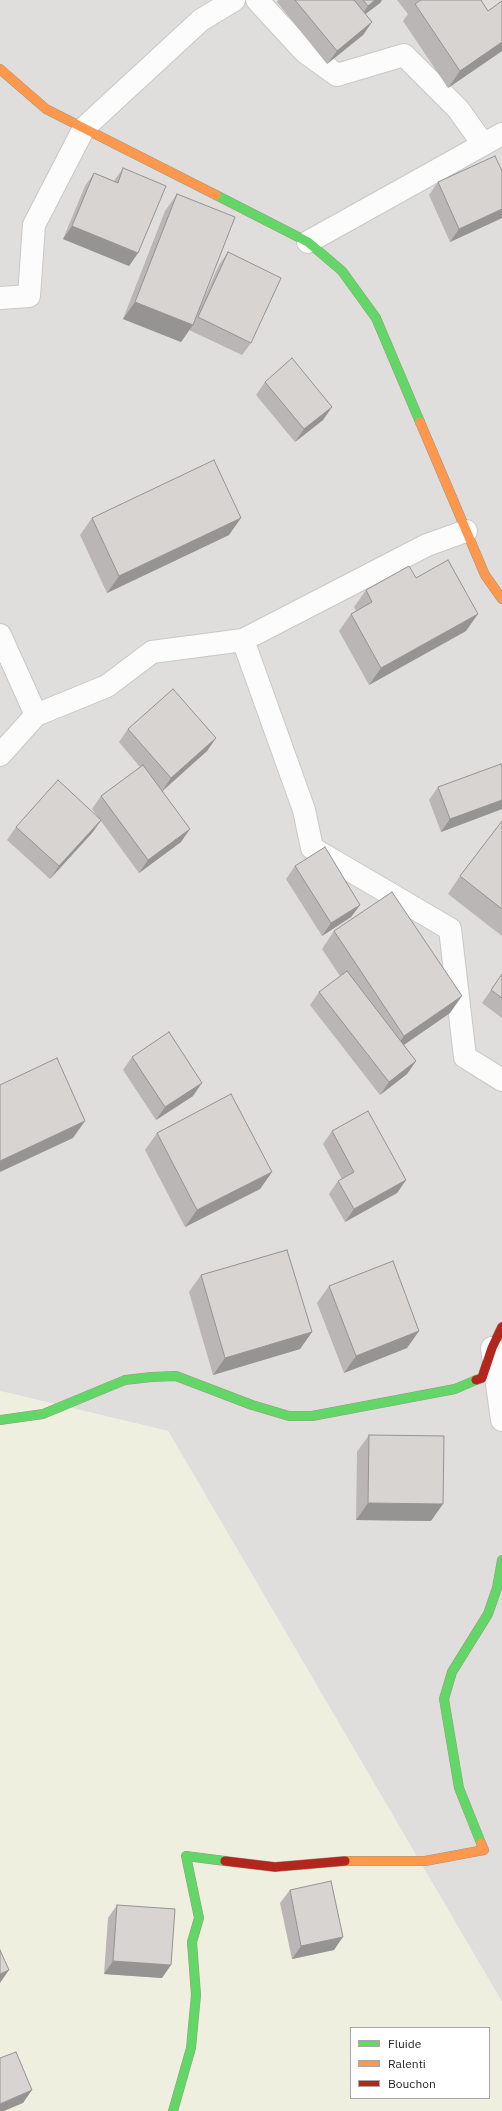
<!DOCTYPE html>
<style>
body{margin:0}
#map{position:relative;width:502px;height:2111px;overflow:hidden;background:#f0eeeb;font-family:"IBM Plex Sans",sans-serif}
canvas{display:block}
.legend{position:absolute;left:350px;top:2027px;width:140px;height:72px;box-sizing:border-box;background:#fff;border:1px solid #a7a7a7;margin:0;padding:5px 7px;list-style:none;font-size:12px;color:#222}
.legend li{display:flex;align-items:center;gap:8px;height:20px}
.legend b{width:20px;border:1px solid #a7a7a7}
</style>
<div id="map">
<canvas width="502" height="2111"></canvas>
<ul class="legend">
<li><b style="height:5px;background:#63d668"></b>Fluide</li>
<li><b style="height:5px;background:#ff974d"></b>Ralenti</li>
<li><b style="height:5px;background:#b3261e"></b>Bouchon</li>
</ul>
</div>
<script>
const context = document.querySelector('canvas').getContext('2d');
context.lineJoin = 'round';
function paint(path, color) {
  context.fillStyle = color;
  context.fill(path, 'evenodd');
}
function toPath(rows) {
  const path = new Path2D();
  for (const r of rows) {
    path.moveTo(r[0], r[1]);
    for (let i = 2; i < r.length; i += 2) path.lineTo(r[i], r[i + 1]);
  }
  return path;
}
function stroke(path, color, width, dash) {
  context.strokeStyle = color;
  context.lineWidth = width;
  context.lineCap = dash ? 'butt' : 'round';
  context.setLineDash(dash || []);
  context.stroke(path);
}
const residential = toPath([
 [0,0,502,0,502,2002,168,1431,0,1391]
]);
const farmland = toPath([
 [0,1391,168,1431,502,2002,502,2111,0,2111],
 [351,2028,489,2028,489,2098,351,2098]
]);
const street = toPath([
 [257,0,305,52,337,75,404,55,458,109,483,144],
 [308,242,502,134],
 [0,298,29,296,34,225,84,128,201,20,234,0],
 [0,635,36,715],
 [243,640,304,810,312,848,450,929,465,1057,502,1080],
 [0,755,36,715,107,686,152,652,243,640,427,545,466,531],
 [492,1348,502,1420]
]);
const fast = toPath([
 [216,195,308,242,342,271,376,318,420,422],
 [0,1420,43,1414,125,1380,151,1377,176,1376,252,1405,289,1416,312,1416,455,1389,476,1380],
 [481,1843,459,1788,444,1699,452,1672,488,1614,497,1588,502,1560],
 [173,2111,191,2048,196,1995,192,1942,199,1918,186,1856,225,1861]
]);
const slow = toPath([
 [0,69,46,109,216,195],
 [420,422,485,575,502,599],
 [345,1861,425,1861,484,1850,481,1843]
]);
const jam = toPath([
 [476,1380,482,1378,492,1348,502,1327],
 [225,1861,275,1867,345,1861]
]);
const wall = toPath([
 [278,0,382,0,380,3,365,14,372,22,363,35,327,64,277,2],
 [397,0,481,0,488,11,502,1,502,51,448,88,403,21,408,14],
 [123,168,138,253,129,266,63,239,85,186,94,173,114,181],
 [502,171,502,218,450,242,429,195,438,182],
 [177,194,200,307,219,265,228,252,251,343,242,355,189,330,181,342,123,319,165,211],
 [265,382,332,407,323,420,295,442,256,395],
 [92,518,229,535,107,593,80,535],
 [416,578,466,631,369,685,339,631,351,614,356,611,354,607,366,590],
 [128,729,216,738,207,751,163,791,181,842,139,873,101,821,92,833,50,879,7,840,16,827,98,817,92,809,101,796,140,767,119,742],
 [502,768,502,809,441,832,429,800,438,787],
 [502,821,502,936,448,894,460,876],
 [295,866,360,905,351,917,322,936,286,879],
 [334,931,450,1013,404,1045,416,1061,407,1074,380,1095,310,1005,319,992,340,976,322,949],
 [502,974,502,1018,482,1003],
 [132,1057,193,1096,156,1120,123,1070],
 [332,1131,406,1180,397,1193,345,1222,329,1194,338,1181,342,1179,323,1144],
 [157,1133,272,1172,260,1189,185,1227,145,1150],
 [201,1275,312,1332,300,1349,213,1375,189,1292],
 [329,1286,419,1331,407,1348,344,1373,317,1303],
 [369,1435,431,1521,356,1520,357,1452],
 [290,1890,334,1950,292,1959,280,1903],
 [117,1905,162,1978,104,1974,108,1918]
]);
const shadedWall = toPath([
 [375,0,382,0,380,3,359,19,368,6],
 [372,22,363,35,327,64,337,51],
 [502,42,502,51,448,88,460,71],
 [502,209,502,218,450,242,459,229],
 [72,226,138,253,129,266,63,239],
 [135,302,193,325,181,342,123,319],
 [332,407,323,420,295,442,304,429],
 [241,518,229,535,107,593,119,576],
 [478,614,466,631,369,685,381,668],
 [216,738,207,751,162,791,171,778],
 [502,800,502,809,441,832,450,819],
 [101,820,92,833,50,879,59,866],
 [190,829,181,842,139,873,148,860],
 [360,905,351,917,322,936,331,923],
 [462,996,450,1013,392,1053,404,1036],
 [416,1061,407,1074,380,1095,389,1082],
 [202,1083,193,1096,156,1120,165,1107],
 [85,1121,73,1138,0,1172,0,1161],
 [272,1172,260,1189,185,1227,197,1210],
 [406,1180,397,1193,345,1222,354,1209],
 [419,1331,407,1348,344,1373,356,1356],
 [312,1332,300,1349,213,1375,225,1358],
 [368,1503,443,1504,431,1521,356,1520],
 [343,1937,334,1950,292,1959,301,1946],
 [113,1961,171,1965,162,1978,104,1974],
 [9,1970,0,1983,0,1974],
 [32,2090,23,2103,4,2111,0,2111,0,2104]
]);
const building = toPath([
 [295,0,354,0,372,22,337,51,295,0],
 [363,0,375,0,368,6,363,0],
 [421,0,481,0,488,11,502,1,502,42,460,71,415,4,421,0],
 [495,156,502,171,502,209,459,229,438,182,495,156],
 [123,168,166,186,138,253,72,226,94,173,118,183,123,168],
 [177,194,235,217,193,325,135,302,177,194],
 [228,252,281,278,251,343,198,317,228,252],
 [292,358,332,407,304,429,265,382,292,358],
 [214,460,241,518,119,576,92,518,214,460],
 [448,560,478,614,381,668,351,614,372,602,366,590,409,566,416,578,448,560],
 [173,689,216,738,171,778,128,729,173,689],
 [501,764,502,768,502,800,450,819,438,787,501,764],
 [143,765,190,829,148,860,101,796,143,765],
 [58,780,101,820,59,866,16,827,58,780],
 [502,821,502,909,460,876,502,821],
 [325,847,360,905,331,923,295,866,325,847],
 [392,892,462,996,404,1036,334,931,392,892],
 [347,971,416,1061,389,1082,319,992,347,971],
 [502,974,502,998,491,990,502,974],
 [169,1032,202,1083,165,1107,132,1057,169,1032],
 [57,1058,85,1121,0,1161,0,1085,57,1058],
 [231,1094,272,1172,197,1210,157,1133,231,1094],
 [368,1111,406,1180,354,1209,338,1181,354,1172,332,1131,368,1111],
 [287,1250,312,1332,225,1358,201,1275,287,1250],
 [393,1261,419,1331,356,1356,329,1286,393,1261],
 [369,1435,444,1436,443,1504,368,1503,369,1435],
 [331,1881,343,1937,301,1946,290,1890,331,1881],
 [117,1905,175,1909,171,1965,113,1961,117,1905],
 [0,1950,9,1970,0,1974,0,1950],
 [16,2052,32,2090,0,2104,0,2058,16,2052]
]);
paint(residential, '#dfdedc');
paint(farmland, '#efefdf');
stroke(street, '#c9c8c7', 24);
stroke(fast, '#999a82', 10);
stroke(slow, '#999a82', 10);
stroke(jam, '#999a82', 10);
stroke(street, '#fdfcfc', 22);
stroke(fast, '#63d668', 9);
stroke(slow, '#ff974d', 9);
stroke(jam, '#b3261e', 9);
paint(wall, '#b9b6b5');
paint(shadedWall, '#969493');
paint(building, '#d7d4d2');
stroke(building, '#969493', 1);
</script>
